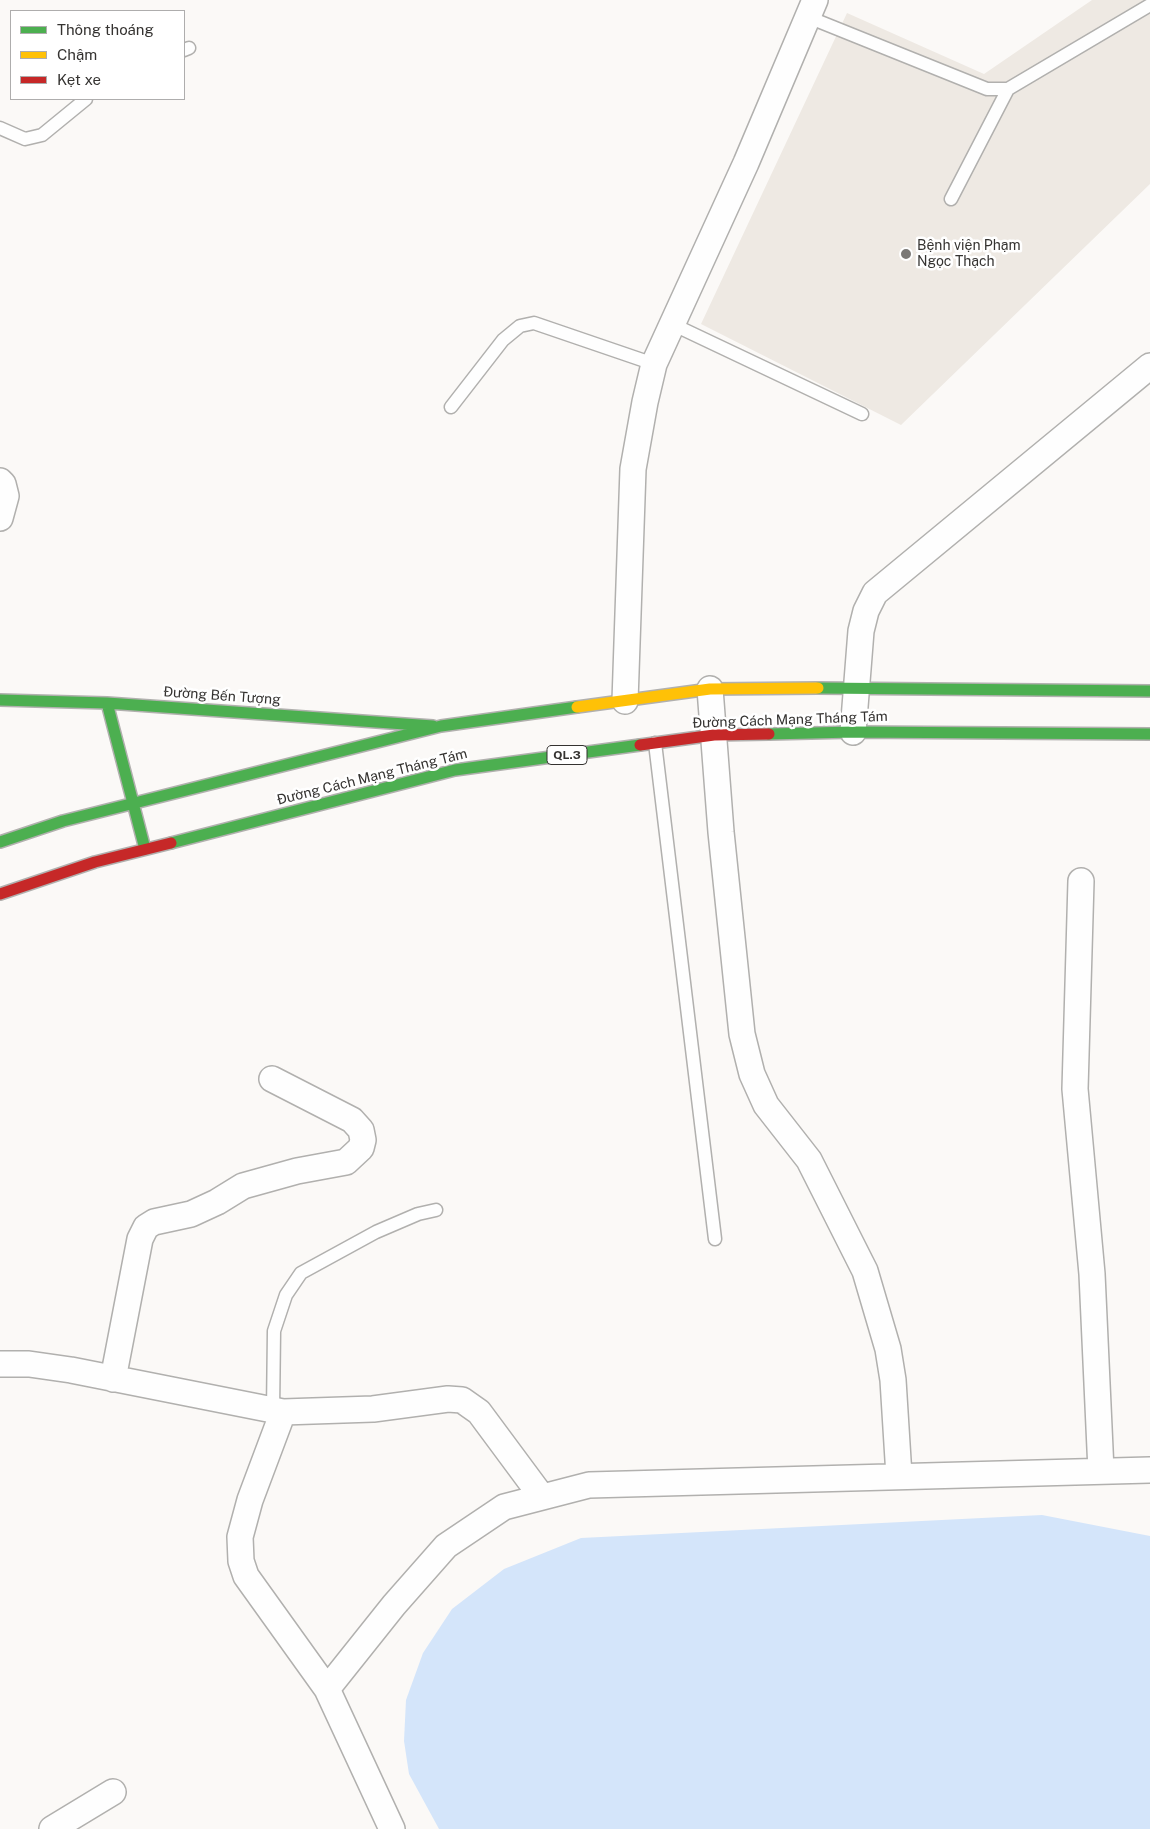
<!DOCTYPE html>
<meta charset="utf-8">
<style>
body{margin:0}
#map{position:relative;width:1150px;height:1829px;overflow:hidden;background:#fbf9f7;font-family:"Public Sans",sans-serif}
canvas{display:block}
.legend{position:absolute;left:10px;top:10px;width:175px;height:90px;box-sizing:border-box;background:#fff;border:1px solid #aeadad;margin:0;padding:6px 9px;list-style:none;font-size:15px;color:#353331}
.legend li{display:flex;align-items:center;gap:10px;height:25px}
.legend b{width:25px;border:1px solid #aeadad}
</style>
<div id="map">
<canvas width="1150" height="1829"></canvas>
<ul class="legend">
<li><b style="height:6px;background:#4caf50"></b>Thông thoáng</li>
<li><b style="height:6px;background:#ffc107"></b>Chậm</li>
<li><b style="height:6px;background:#c62828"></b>Kẹt xe</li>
</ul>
</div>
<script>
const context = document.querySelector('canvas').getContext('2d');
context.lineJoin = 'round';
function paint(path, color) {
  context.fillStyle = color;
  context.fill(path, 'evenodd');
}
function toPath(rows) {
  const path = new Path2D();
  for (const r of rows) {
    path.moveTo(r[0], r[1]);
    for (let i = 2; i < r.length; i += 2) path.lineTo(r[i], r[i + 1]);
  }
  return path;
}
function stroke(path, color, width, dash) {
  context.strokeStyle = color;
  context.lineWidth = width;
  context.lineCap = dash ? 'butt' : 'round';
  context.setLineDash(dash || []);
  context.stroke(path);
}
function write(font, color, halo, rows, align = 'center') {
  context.font = font + ' "Public Sans",sans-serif';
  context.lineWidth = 5;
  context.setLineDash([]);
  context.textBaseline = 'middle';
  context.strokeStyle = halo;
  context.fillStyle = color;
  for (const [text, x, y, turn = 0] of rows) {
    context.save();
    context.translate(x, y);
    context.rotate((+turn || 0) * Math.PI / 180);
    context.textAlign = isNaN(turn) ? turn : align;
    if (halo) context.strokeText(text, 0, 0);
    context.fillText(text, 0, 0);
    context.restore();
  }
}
const built = toPath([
 [1092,0,1150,0,1150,184,901,425,701,324,847,13,984,74]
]);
const water = toPath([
 [1042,1515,1150,1536,1150,1829,439,1829,409,1774,404,1741,406,1700,423,1653,452,1609,504,1569,581,1538]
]);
const lane = toPath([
 [808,17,987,89,1008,89,1150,5],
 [184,50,189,48],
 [0,128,25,139,42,135,86,99],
 [951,199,1008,89],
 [672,324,862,414],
 [451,407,503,340,520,326,534,323,654,364],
 [655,743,715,1239],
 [273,1411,274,1331,286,1295,301,1273,376,1232,418,1214,436,1210]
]);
const street = toPath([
 [0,481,3,484,6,496,0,518],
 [710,689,721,832,742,1034,752,1074,766,1105,809,1160,865,1271,888,1349,893,1380,899,1476],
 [625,701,633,469,645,402,654,364,746,163,815,0],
 [853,732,861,631,866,611,875,593,1150,366],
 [1081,881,1075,1089,1092,1274,1101,1471],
 [0,1364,29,1364,71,1370,283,1412,373,1409,448,1399,462,1400,479,1412,542,1497],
 [113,1379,140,1239,146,1227,154,1222,191,1214,217,1202,243,1186,297,1171,346,1162,361,1148,363,1140,361,1130,352,1120,272,1079],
 [283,1412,250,1500,240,1537,241,1561,246,1576,327,1689],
 [52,1829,113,1792],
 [392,1829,327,1689,394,1605,446,1546,504,1507,589,1485,1150,1470]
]);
const fast = toPath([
 [818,688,1150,691],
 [0,700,107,703,433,726],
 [107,703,145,849],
 [769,734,853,732,1150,734],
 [0,842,63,821,441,726,577,707],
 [171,843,455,770,640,745]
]);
const slow = toPath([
 [577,707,710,689,818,688]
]);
const jam = toPath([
 [640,745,714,735,769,734],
 [0,894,95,862,171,843]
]);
const markers = [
 [906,254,6,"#7a7876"]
];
const shields = [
 [567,755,40]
];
const shieldNames = [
 ["QL.3",567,755]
];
const poiNames = [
 ["Bệnh viện Phạm",917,246],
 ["Ngọc Thạch",917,262]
];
const streetNames = [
 ["Đường Bến Tượng",222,696,4],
 ["Đường Cách Mạng Tháng Tám",790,720,-2],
 ["Đường Cách Mạng Tháng Tám",372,777,-14]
];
paint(built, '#eee9e3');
paint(water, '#d4e5fa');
stroke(lane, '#b1b0ae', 15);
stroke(street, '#b1b0ae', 28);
stroke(fast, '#b1b0ae', 14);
stroke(slow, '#b1b0ae', 14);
stroke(jam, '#b1b0ae', 14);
stroke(lane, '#fefefe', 12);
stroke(street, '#fefefe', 25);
stroke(fast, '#4caf50', 11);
stroke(slow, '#ffc107', 11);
stroke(jam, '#c62828', 11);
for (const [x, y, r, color] of markers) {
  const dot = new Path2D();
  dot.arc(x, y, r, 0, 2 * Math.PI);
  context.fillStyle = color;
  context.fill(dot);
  stroke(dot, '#fff', 2);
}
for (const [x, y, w] of shields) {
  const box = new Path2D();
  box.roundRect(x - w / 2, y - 9.5, w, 19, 4);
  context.fillStyle = '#fff';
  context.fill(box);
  stroke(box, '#353331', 1);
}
write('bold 12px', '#353331', null, shieldNames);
write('14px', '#353331', '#fff', poiNames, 'left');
write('14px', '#353331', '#fff', streetNames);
</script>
